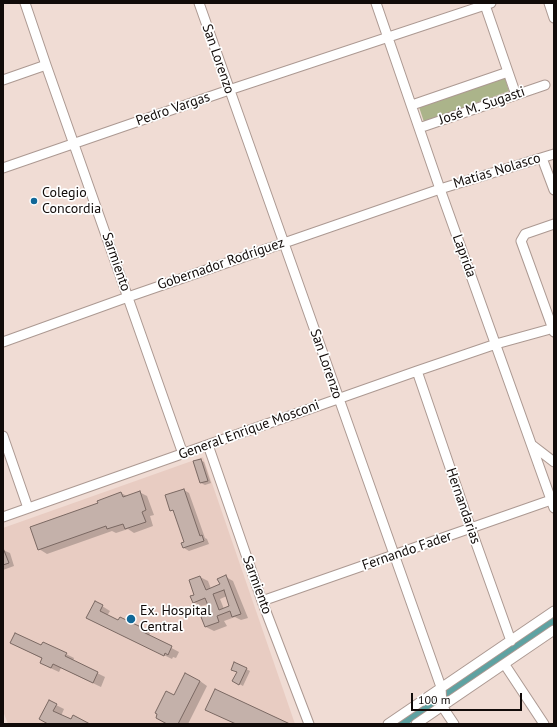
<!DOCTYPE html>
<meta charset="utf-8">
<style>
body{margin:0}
#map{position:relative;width:557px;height:727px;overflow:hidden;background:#f0dcd4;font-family:"PT Sans",sans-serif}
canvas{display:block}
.frame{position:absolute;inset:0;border:4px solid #110b09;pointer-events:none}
.scale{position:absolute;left:411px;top:693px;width:111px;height:18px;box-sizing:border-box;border:2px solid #110b09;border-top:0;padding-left:5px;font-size:12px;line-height:14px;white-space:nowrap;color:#110b09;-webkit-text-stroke:3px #fff;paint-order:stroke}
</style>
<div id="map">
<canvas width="557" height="727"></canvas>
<div class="frame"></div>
<div class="scale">100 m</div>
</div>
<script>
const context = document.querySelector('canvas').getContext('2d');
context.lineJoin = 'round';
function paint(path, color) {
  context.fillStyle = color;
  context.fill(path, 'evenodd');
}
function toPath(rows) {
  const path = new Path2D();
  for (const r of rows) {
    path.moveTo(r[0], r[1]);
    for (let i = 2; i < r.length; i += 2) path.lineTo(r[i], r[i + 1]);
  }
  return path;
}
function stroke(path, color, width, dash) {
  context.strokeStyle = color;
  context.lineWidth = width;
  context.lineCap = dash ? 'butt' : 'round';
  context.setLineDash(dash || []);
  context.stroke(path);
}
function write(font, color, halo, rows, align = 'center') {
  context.font = font + ' "PT Sans",sans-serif';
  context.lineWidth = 3.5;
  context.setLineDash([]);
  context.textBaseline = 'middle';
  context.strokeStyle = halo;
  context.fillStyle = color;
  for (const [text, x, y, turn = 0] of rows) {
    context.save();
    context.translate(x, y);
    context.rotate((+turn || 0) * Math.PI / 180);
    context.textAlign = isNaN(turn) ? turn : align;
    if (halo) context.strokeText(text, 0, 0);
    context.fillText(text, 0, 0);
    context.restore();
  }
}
const built = toPath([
 [203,457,295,724,8,724,3,711,3,528]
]);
const green = toPath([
 [505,78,509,91,424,122,419,107]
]);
const shadow = toPath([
 [200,460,204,462,211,483,205,485,201,483],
 [184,490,189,493,205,538,207,539,209,544,189,551,184,548,185,542,175,512,171,510],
 [139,492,147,496,154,515,150,516,153,526,134,533,128,529,116,533,112,531,47,554,39,549,99,504,121,493,127,496],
 [3,550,10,553,14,566,3,570],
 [200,577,208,581,211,589,221,585,226,577,233,581,248,618,241,620,235,617,224,621,227,626,214,631,206,627,212,613,209,604,201,606,194,602],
 [227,596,231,606,224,609,220,599],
 [102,606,110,611,107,616,119,621,142,629,150,633,149,636,179,652,176,658,173,657,172,659,88,618],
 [11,643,41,646,66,654,74,658,73,661,105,677,101,687,61,668,59,672,48,667,43,659],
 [235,663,250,671,243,686,234,681,238,672],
 [200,681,207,686,188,724,168,724,159,714,175,696],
 [56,705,64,709,61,716,71,721,88,724,49,724,40,719]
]);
const canal = toPath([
 [447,693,554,620],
 [401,724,436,700]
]);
const building = toPath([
 [201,459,208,481,200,483,193,461,201,459],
 [184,489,200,536,202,535,204,541,183,548,181,543,184,542,173,510,170,511,165,495,184,489],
 [140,491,146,510,142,512,146,522,125,529,123,524,107,529,106,526,38,550,30,527,98,503,97,501,121,492,123,497,140,491],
 [3,548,9,563,3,565,3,548],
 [226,575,241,614,232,617,230,611,217,616,219,622,205,627,201,617,211,613,205,598,193,603,190,596,194,595,189,580,200,576,206,590,220,584,217,579,226,575],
 [224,590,229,606,219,610,213,594,224,590],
 [95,601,103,605,100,611,118,620,120,617,143,628,141,631,172,646,168,655,165,653,164,656,86,618,95,601],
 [15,633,41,645,43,642,67,653,65,656,98,672,93,683,53,664,51,668,40,663,42,658,10,643,15,633],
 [234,662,247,668,239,685,232,681,237,672,231,670,234,662],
 [185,673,200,681,178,724,167,724,156,718,157,714,155,713,166,691,174,695,185,673],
 [215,689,290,724,236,724,205,710,215,689],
 [49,700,57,704,53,711,71,719,73,715,90,724,48,724,39,719,49,700]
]);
const street = toPath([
 [25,3,46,65,183,454],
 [199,3,441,687,442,706,454,724],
 [376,3,440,189,554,508],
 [549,3,554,18],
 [485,5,516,95],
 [3,80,46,65],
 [412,105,508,72],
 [419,128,545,85],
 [542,158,554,190],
 [3,168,229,90,491,3],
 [554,332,521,241,525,234,554,224],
 [3,342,128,297,440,189,554,154],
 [417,371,471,529,511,641],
 [3,436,28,508],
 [208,445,262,601,309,724],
 [532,445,554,462],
 [3,517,417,371,496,344,554,328],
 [262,601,551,500],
 [505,665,544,724],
 [388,724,554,611],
 [416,724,554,630]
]);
const markers = [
 [34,201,4,"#116898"],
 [131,619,5,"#116898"]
];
const streetNames = [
 ["San Lorenzo",218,59,71],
 ["José M. Sugasti",482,106,-19],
 ["Pedro Vargas",173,109,-19],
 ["Matías Nolasco",497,171,-17],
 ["Laprida",464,256,70],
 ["Sarmiento",116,262,71],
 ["Gobernador Rodríguez",221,264,-19],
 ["San Lorenzo",326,364,71],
 ["General Enrique Mosconi",249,430,-20],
 ["Hernandarias",463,506,71],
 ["Fernando Fader",407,551,-19],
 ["Sarmiento",257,585,70]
];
const poiNames = [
 ["Colegio",42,193],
 ["Concordia",42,209],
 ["Ex. Hospital",140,611],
 ["Central",140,627]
];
paint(built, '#e8ccc2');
paint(green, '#abb48a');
paint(shadow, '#0003');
stroke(canal, '#5ea2a2', 8);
paint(building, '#c4b1aa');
stroke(building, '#7b6963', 1);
stroke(street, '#ac9992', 11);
stroke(street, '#fff', 9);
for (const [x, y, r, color] of markers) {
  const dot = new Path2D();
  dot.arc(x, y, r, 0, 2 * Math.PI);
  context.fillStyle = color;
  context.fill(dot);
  stroke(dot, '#fff', 1.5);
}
write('14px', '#110b09', '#fff', streetNames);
write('14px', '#110b09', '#fff', poiNames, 'left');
</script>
